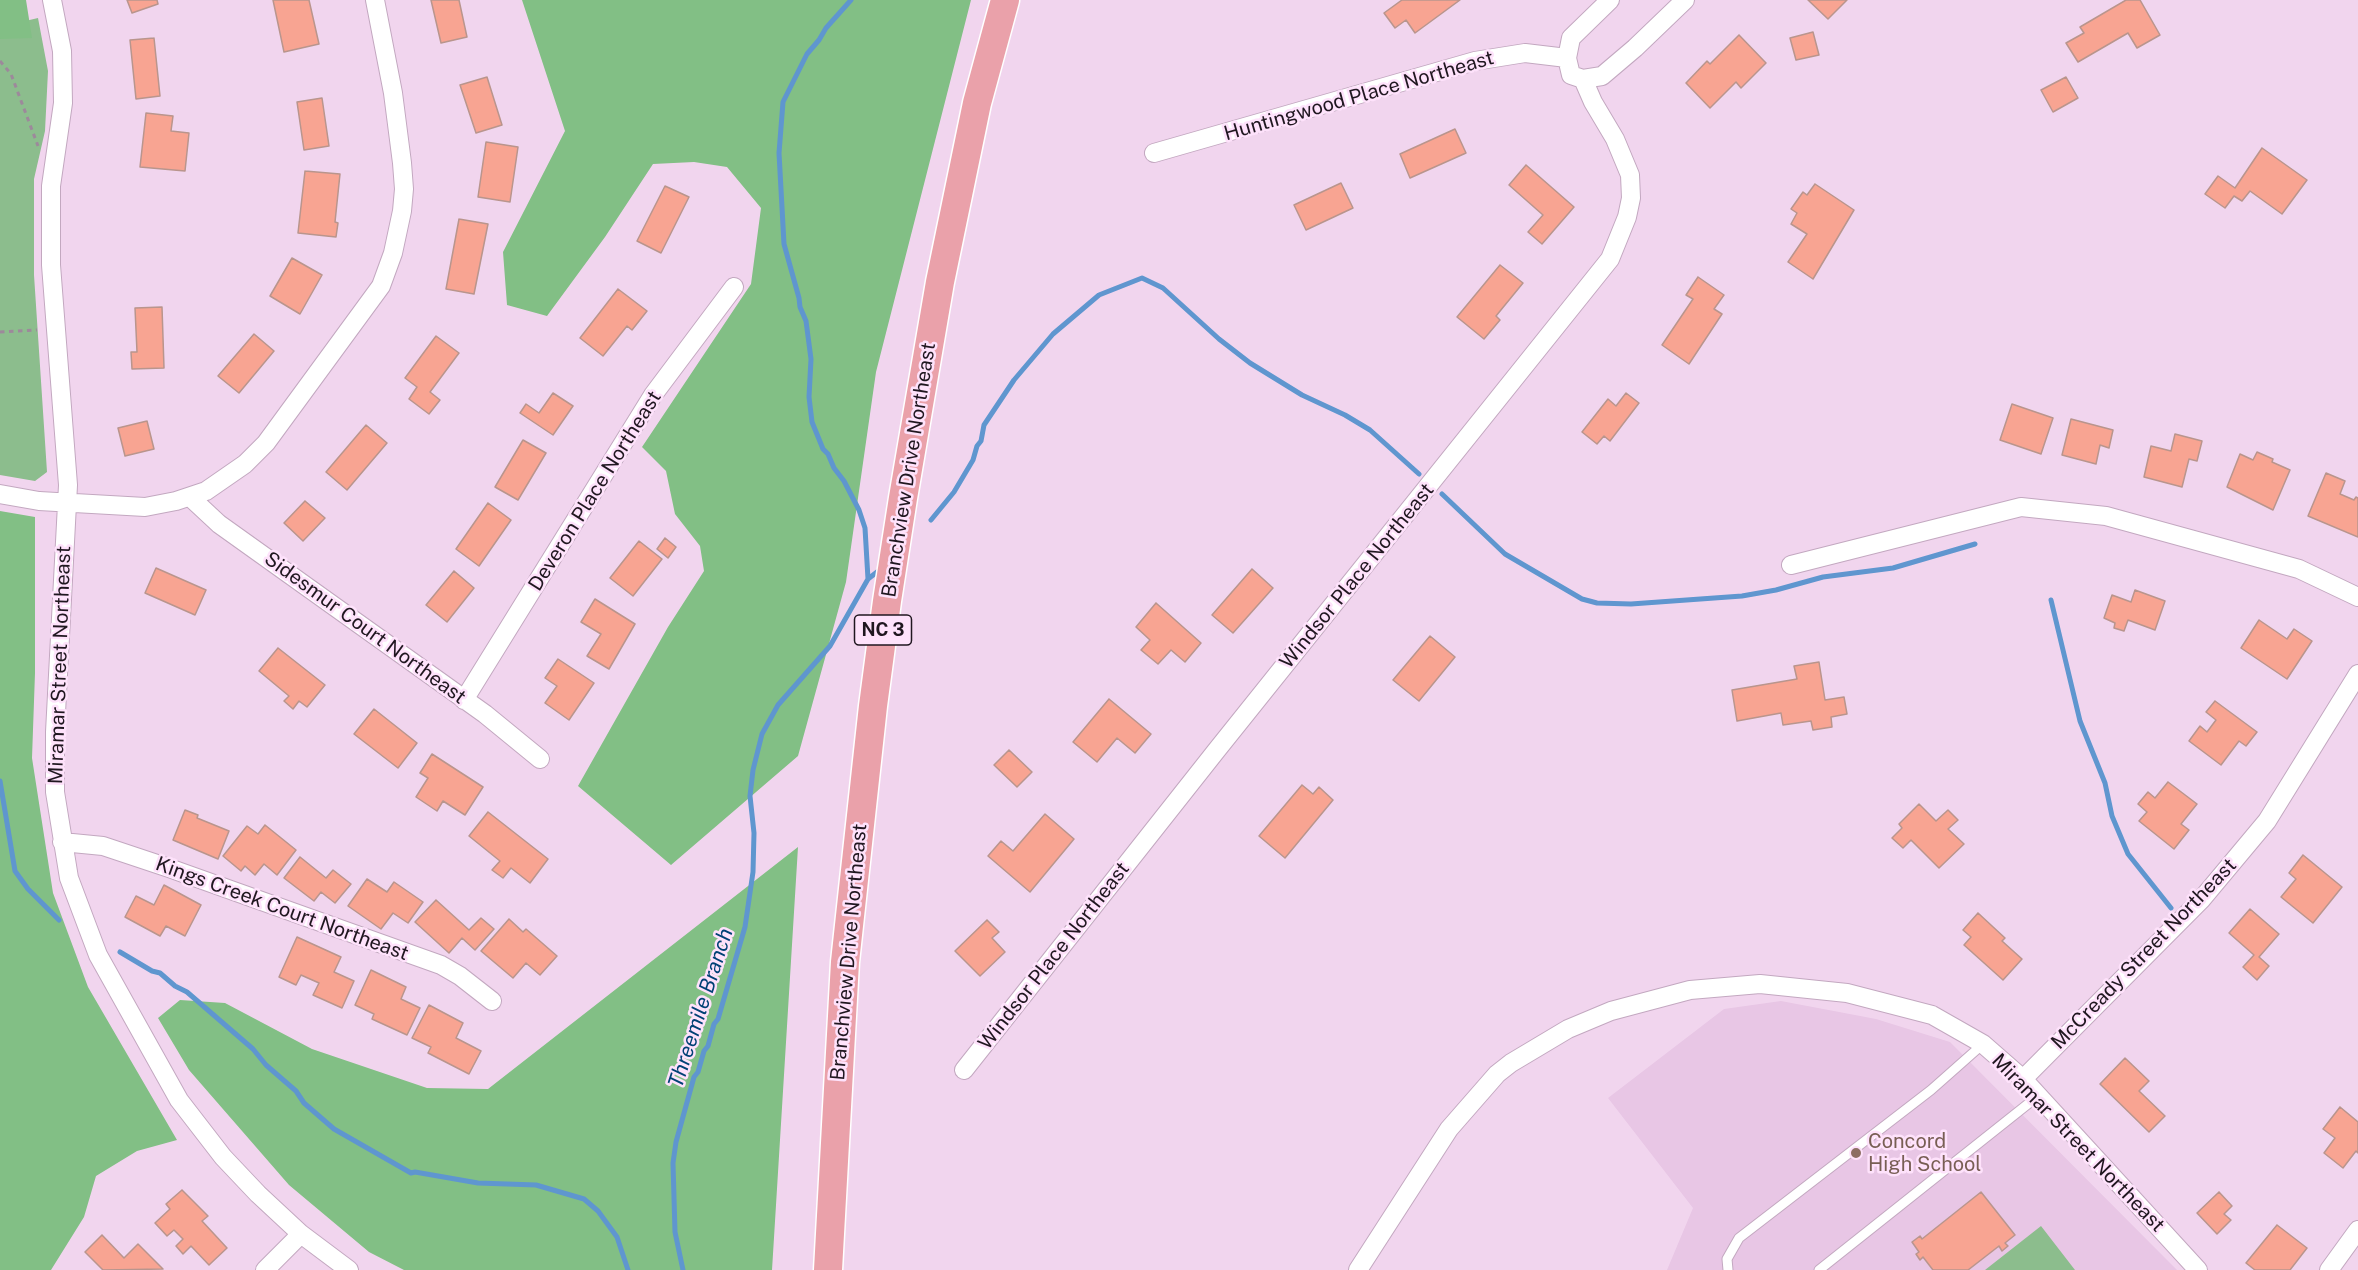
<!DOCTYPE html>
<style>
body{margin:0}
canvas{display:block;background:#f1d5ee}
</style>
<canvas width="2358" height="1270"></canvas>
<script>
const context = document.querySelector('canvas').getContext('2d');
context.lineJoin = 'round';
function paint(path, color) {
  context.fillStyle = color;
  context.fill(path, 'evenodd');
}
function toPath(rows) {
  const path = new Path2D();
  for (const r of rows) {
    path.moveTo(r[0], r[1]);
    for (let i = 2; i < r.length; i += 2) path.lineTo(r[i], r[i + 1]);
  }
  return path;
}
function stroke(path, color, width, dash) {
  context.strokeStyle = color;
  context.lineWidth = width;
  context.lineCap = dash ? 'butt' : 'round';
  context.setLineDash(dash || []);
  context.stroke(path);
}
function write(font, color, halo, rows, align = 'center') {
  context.font = font + ' "Public Sans",sans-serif';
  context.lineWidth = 5;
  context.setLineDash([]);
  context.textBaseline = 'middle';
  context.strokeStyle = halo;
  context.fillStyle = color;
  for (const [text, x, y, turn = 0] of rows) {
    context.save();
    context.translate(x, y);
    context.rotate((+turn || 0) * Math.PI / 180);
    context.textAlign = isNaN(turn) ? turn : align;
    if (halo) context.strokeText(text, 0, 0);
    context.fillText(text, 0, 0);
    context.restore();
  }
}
const built = toPath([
 [1781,1001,1876,1019,1950,1042,2177,1270,1667,1270,1693,1208,1608,1098,1724,1009]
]);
const green = toPath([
 [38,18,48,71,45,131,34,179,34,275,47,472,35,481,0,475,0,27],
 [2041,1226,2075,1270,1985,1270]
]);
const forest = toPath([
 [0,0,26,0,32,38,0,39],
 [522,0,971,0,876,372,846,582,798,756,671,865,578,786,668,627,704,571,700,546,675,514,666,471,642,447,751,284,761,208,727,167,694,162,653,164,605,237,547,316,507,305,503,252,565,131],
 [0,511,35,517,35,673,32,758,53,893,88,987,177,1140,137,1151,96,1176,84,1217,51,1270,0,1270],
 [798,847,772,1270,404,1270,369,1252,289,1185,189,1070,158,1018,180,1000,225,1003,312,1049,427,1088,488,1089]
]);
const stream = toPath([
 [1442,494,1505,554,1582,599,1597,603,1631,604,1742,596,1776,590,1823,577,1893,568,1975,544],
 [931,520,954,492,973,460,977,446,981,441,984,425,1014,380,1053,334,1099,295,1142,278,1163,288,1219,339,1250,363,1302,395,1345,415,1370,430,1419,474],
 [868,579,877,572],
 [2051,600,2080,721,2105,783,2112,816,2128,854,2171,908],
 [0,781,15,871,28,889,59,920],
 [120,952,152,971,160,973,175,986,187,992,253,1049,266,1065,296,1091,304,1103,334,1129,411,1173,415,1172,478,1183,536,1185,584,1199,598,1211,617,1237,628,1270],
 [683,1270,675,1232,673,1163,676,1142,694,1077,698,1072,704,1051,708,1046,714,1024,718,1019,745,927,753,872,754,833,750,796,753,770,762,734,778,705,830,646,868,579,865,528,859,510,844,481,834,468,828,454,823,449,812,422,809,397,811,359,806,321,800,307,799,298,784,244,779,153,783,102,807,54,819,40,826,28,851,0]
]);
const building = toPath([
 [127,0,157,0,158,4,132,13,127,0],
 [273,0,309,0,319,44,284,52,273,0],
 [431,0,459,0,467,37,441,43,431,0],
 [1402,0,1460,0,1415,33,1406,20,1395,28,1384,13,1402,0],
 [1808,0,1847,0,1828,19,1808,0],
 [2126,0,2140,0,2160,35,2137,48,2128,33,2078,62,2066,43,2084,33,2080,27,2126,0],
 [1813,32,1819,55,1796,60,1790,38,1813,32],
 [1739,35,1766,63,1741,88,1736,82,1710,108,1686,83,1707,61,1710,64,1739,35],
 [154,38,160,96,136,99,130,40,154,38],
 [487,77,502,125,476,133,460,85,487,77],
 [2066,77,2078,98,2053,112,2041,90,2066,77],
 [322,98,329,146,304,150,297,102,322,98],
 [146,113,173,116,171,131,189,133,185,171,140,167,146,113],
 [1455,129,1466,153,1410,178,1400,154,1455,129],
 [486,142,518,147,510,202,478,197,486,142],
 [2262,148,2307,180,2282,214,2250,191,2242,201,2234,196,2225,208,2205,194,2218,176,2235,188,2262,148],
 [1526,165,1574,207,1542,244,1528,232,1543,215,1509,185,1526,165],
 [305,171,340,174,335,222,338,223,336,237,298,233,305,171],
 [1341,183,1353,208,1306,230,1294,205,1341,183],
 [1815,184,1854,210,1813,279,1788,262,1807,234,1791,224,1797,213,1791,209,1803,192,1807,195,1815,184],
 [665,186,689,197,661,253,637,241,665,186],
 [459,219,488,224,474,294,446,289,459,219],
 [292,258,322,275,300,314,270,296,292,258],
 [1500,265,1523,283,1496,316,1500,320,1484,339,1457,317,1500,265],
 [1698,277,1724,295,1714,309,1722,314,1689,364,1662,345,1693,299,1686,295,1698,277],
 [618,289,647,311,632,330,627,326,603,356,580,338,618,289],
 [162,307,164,368,132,369,131,352,137,352,135,308,162,307],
 [254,334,274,351,239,393,218,376,254,334],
 [436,336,459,353,430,392,440,400,429,414,409,399,417,387,405,378,436,336],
 [553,393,573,406,553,435,520,413,526,404,539,413,553,393],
 [1626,393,1639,403,1610,441,1604,436,1597,444,1582,432,1608,399,1616,406,1626,393],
 [2012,404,2053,418,2041,454,2000,440,2012,404],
 [2071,419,2113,430,2109,448,2100,445,2096,464,2062,455,2071,419],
 [147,421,154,449,125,456,118,428,147,421],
 [366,425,387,443,347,490,326,472,366,425],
 [2175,434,2202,441,2197,461,2189,459,2182,487,2144,477,2151,446,2171,451,2175,434],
 [523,440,546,453,518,500,495,487,523,440],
 [2257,452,2273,459,2272,462,2290,470,2273,510,2227,487,2240,454,2253,460,2257,452],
 [2326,473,2345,481,2340,494,2354,500,2356,497,2358,498,2358,537,2308,516,2326,473],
 [305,501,325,518,303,541,284,523,305,501],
 [488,503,511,520,479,566,456,549,488,503],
 [665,538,676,547,668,558,657,549,665,538],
 [639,541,662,559,633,596,610,578,639,541],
 [156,568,206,590,195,615,145,593,156,568],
 [1252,569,1273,588,1233,633,1212,615,1252,569],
 [454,571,474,588,447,622,426,605,454,571],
 [2135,590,2165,601,2155,630,2128,620,2124,631,2114,628,2115,623,2104,618,2112,595,2131,602,2135,590],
 [595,599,635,624,609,669,587,656,601,634,581,622,595,599],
 [1156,603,1201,643,1185,662,1171,650,1158,664,1141,650,1150,640,1136,627,1156,603],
 [2259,620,2287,639,2294,629,2312,641,2287,679,2241,648,2259,620],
 [1430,636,1455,657,1419,701,1393,680,1430,636],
 [278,648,325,685,307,707,299,701,293,709,284,701,289,696,259,671,278,648],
 [558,659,594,683,569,720,545,703,557,686,545,678,558,659],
 [1819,662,1825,700,1844,697,1847,714,1831,717,1832,727,1813,730,1811,721,1783,725,1781,713,1737,721,1732,690,1797,679,1794,666,1819,662],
 [1109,699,1151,734,1135,753,1117,738,1097,762,1073,742,1109,699],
 [2215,701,2257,732,2246,746,2239,741,2221,765,2189,741,2200,726,2207,732,2216,720,2206,712,2215,701],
 [374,709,417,743,398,768,354,734,374,709],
 [1009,750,1032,772,1017,787,994,765,1009,750],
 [432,754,483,787,465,815,443,801,437,811,416,797,428,778,420,773,432,754],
 [2168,782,2197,804,2181,824,2189,830,2174,849,2139,821,2147,812,2138,804,2148,792,2155,798,2168,782],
 [1302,785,1313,794,1319,787,1333,800,1285,858,1259,836,1302,785],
 [1919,804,1936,821,1948,810,1958,820,1948,829,1964,844,1939,868,1911,840,1903,848,1892,838,1902,828,1899,824,1919,804],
 [185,810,198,815,197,818,229,831,218,859,173,840,185,810],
 [488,812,548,859,530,883,511,868,503,878,492,870,500,861,469,836,488,812],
 [1045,814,1074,839,1030,892,988,856,1001,841,1013,851,1045,814],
 [265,825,296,850,277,875,264,864,255,875,245,866,241,871,223,856,247,826,258,834,265,825],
 [2303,855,2342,887,2313,923,2281,897,2296,879,2289,873,2303,855],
 [300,857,326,878,333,870,351,884,335,903,321,892,314,901,284,878,300,857],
 [367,879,387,892,394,882,423,902,408,923,393,913,381,929,348,906,367,879],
 [164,885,201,905,185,936,166,926,160,936,125,917,136,896,154,905,164,885],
 [436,900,469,930,481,918,494,929,475,950,462,938,449,953,415,922,436,900],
 [2250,909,2279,934,2259,957,2269,966,2257,980,2243,967,2254,955,2229,933,2250,909],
 [1978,913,2005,938,2002,941,2022,959,2003,980,1964,945,1971,937,1963,930,1978,913],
 [509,919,523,932,526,929,557,956,540,975,526,963,513,978,481,951,509,919],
 [987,920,999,932,992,938,1005,952,980,976,955,951,987,920],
 [297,937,341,957,334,972,354,981,342,1008,313,995,319,983,301,975,296,985,279,977,297,937],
 [371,970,406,987,401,999,420,1008,407,1035,372,1019,374,1014,355,1005,371,970],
 [429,1005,463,1023,456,1038,481,1051,469,1074,428,1053,431,1047,412,1038,429,1005],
 [2125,1058,2149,1081,2139,1091,2165,1116,2149,1132,2100,1084,2125,1058],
 [2340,1107,2358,1122,2358,1153,2356,1151,2343,1168,2324,1153,2335,1138,2323,1129,2340,1107],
 [182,1190,208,1216,202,1221,227,1248,209,1265,191,1246,183,1254,176,1246,183,1239,174,1230,167,1236,155,1223,170,1209,166,1204,182,1190],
 [1981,1192,2015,1235,2005,1243,2008,1246,2002,1251,1999,1246,1968,1270,1933,1270,1923,1257,1920,1260,1916,1254,1919,1252,1912,1242,1920,1236,1922,1239,1981,1192],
 [2219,1192,2232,1206,2224,1214,2231,1220,2217,1234,2197,1213,2219,1192],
 [2277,1225,2307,1248,2290,1270,2255,1270,2246,1263,2277,1225],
 [102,1235,124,1258,138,1244,163,1269,103,1270,85,1252,102,1235]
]);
const path = toPath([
 [0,61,11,74,38,146],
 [0,332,37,330]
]);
const lane = toPath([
 [1728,1270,1727,1259,1739,1238,1931,1090,1983,1044],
 [1819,1270,2038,1096]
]);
const street = toPath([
 [52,0,62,51,63,103,51,186,51,265,68,485,55,732,55,792,69,878,98,955,179,1100,223,1157,258,1194,301,1234,349,1270],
 [1583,79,1602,76,1635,48,1685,0],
 [1154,153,1475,61,1525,53,1567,58],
 [0,494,39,501,145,507,176,501,206,491,245,464,266,443,381,286,393,253,402,211,404,189,402,163,393,93,375,0],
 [190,497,219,524,485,714,540,759],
 [1791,565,2021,507,2106,516,2299,569,2358,597],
 [464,700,653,395,734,287],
 [62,842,103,846,169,868,441,965,460,976,492,1001],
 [964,1070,1216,751,1610,259,1627,217,1631,198,1630,175,1615,139,1593,102,1583,79,1571,75,1567,58,1571,38,1610,0],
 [2023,1079,2201,900,2267,821,2358,674],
 [265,1270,301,1234],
 [1358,1270,1449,1129,1497,1074,1511,1063,1568,1029,1611,1011,1690,990,1760,984,1847,993,1932,1015,1983,1044,2023,1079,2198,1270],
 [2329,1270,2358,1230]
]);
const primary = toPath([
 [828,1270,845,962,873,706,887,601,903,498,940,282,977,103,1005,0]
]);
const markers = [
 [1856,1153,6,"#8d6e63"]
];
const shields = [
 [883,630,57]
];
const shieldNames = [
 ["NC 3",883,630]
];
const streetNames = [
 ["Huntingwood Place Northeast",1359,96,-16],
 ["Branchview Drive Northeast",909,470,-81],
 ["Deveron Place Northeast",595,491,-58],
 ["Windsor Place Northeast",1357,576,-51],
 ["Sidesmur Court Northeast",365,628,36],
 ["Miramar Street Northeast",60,665,-88],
 ["Kings Creek Court Northeast",282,909,20],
 ["Branchview Drive Northeast",849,952,-85],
 ["McCready Street Northeast",2144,954,-46],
 ["Windsor Place Northeast",1054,956,-52],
 ["Miramar Street Northeast",2078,1143,46]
];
const educationNames = [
 ["Concord",1868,1142],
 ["High School",1868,1165]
];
const waterNames = [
 ["Threemile Branch",701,1008,-72]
];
paint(built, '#e8c6e5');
paint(green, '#8cbd8d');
paint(forest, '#82bf85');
stroke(stream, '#5f96cf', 5);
paint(building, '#f8a492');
stroke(building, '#b9958d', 1.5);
stroke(lane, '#c3a8c0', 11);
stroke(street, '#c3a8c0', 20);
stroke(primary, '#fff', 31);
stroke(path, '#9d899b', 3, [4.5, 4.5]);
stroke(lane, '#fff', 9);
stroke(street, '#fff', 18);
stroke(primary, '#eaa1aa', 28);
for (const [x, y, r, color] of markers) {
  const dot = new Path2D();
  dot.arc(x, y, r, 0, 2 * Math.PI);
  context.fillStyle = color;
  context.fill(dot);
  stroke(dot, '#fee2fb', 2);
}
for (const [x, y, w] of shields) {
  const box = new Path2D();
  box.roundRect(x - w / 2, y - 15, w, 30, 4.5);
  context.fillStyle = '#fee2fb';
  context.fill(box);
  stroke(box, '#201720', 1.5);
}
write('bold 18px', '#201720', null, shieldNames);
write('20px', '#201720', '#fee2fb', streetNames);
write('20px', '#785e54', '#fee2fb', educationNames, 'left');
write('italic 21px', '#004175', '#fee2fb', waterNames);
</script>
